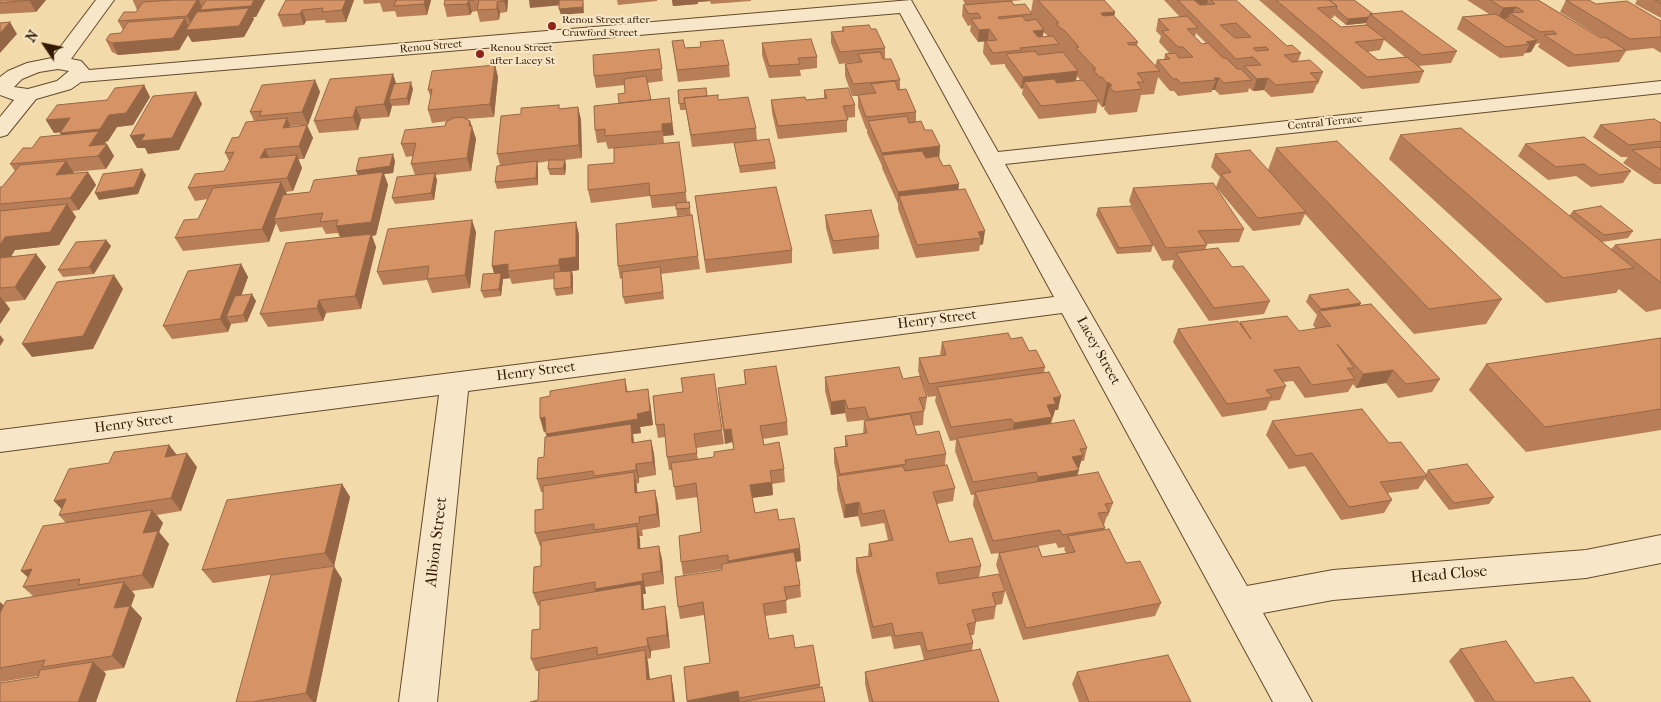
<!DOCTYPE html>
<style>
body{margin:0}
#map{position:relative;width:1661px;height:702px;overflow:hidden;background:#f3daaa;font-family:"IM FELL French Canon",serif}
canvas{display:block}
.north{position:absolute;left:20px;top:20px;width:50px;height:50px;-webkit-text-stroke:4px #f7e7c8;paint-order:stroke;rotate:304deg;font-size:14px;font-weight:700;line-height:20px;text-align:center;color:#341a03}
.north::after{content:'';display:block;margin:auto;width:18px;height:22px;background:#341a03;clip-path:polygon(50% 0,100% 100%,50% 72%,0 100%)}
</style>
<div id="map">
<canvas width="1661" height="702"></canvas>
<div class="north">N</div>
</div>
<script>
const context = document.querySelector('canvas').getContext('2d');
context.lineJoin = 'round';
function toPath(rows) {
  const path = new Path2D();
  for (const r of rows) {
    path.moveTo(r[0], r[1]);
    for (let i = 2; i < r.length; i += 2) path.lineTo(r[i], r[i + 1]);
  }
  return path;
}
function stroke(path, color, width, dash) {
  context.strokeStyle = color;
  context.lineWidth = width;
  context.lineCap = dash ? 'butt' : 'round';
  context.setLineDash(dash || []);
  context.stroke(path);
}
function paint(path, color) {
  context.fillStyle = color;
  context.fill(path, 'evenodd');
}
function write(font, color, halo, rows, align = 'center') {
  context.font = font + ' "IM FELL French Canon",serif';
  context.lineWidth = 4;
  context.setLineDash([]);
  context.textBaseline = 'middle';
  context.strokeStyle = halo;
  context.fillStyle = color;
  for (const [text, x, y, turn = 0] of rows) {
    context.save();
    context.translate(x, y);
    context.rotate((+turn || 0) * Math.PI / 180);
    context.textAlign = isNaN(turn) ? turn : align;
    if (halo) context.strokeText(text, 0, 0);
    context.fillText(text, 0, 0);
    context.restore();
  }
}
const minor = toPath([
 [96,0,114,0,71,59,81,61,89,70,911,0,998,152,1661,81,1661,93,1005,164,1247,586,1333,570,1586,550,1661,535,1661,563,1586,578,1333,600,1263,613,1312,702,1273,702,1062,313,468,391,437,702,399,702,439,395,0,452,0,430,1054,297,900,13,81,82,71,89,36,99,7,135,0,137,0,117,14,100,0,95,0,77,8,71,27,63,52,58,96,0],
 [58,69,69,71,57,81,28,89,14,87,22,79,39,72,58,69]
]);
const wall = toPath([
 [0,0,46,0,36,12,0,14],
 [133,0,265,0,256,17,253,17,254,19,244,37,192,42,188,35,179,50,118,55,112,52,106,40,121,33,123,30,118,21,136,12,137,10,133,1],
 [286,0,354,0,346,22,326,23,325,20,306,21,304,25,283,27,278,15],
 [363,0,431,0,427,15,397,17,395,11,383,12,380,3,364,4],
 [445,0,508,0,507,12,500,13,499,20,480,22,477,11,472,12,470,15,447,17,444,5],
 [617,0,657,0,657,1,618,5],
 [672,0,751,0,751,1,711,4,710,1,698,2,698,4,673,6],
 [963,0,1023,0,1012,1,1014,5,1031,12,1033,0,1104,0,1115,12,1114,16,1138,42,1137,45,1155,66,1157,60,1164,60,1165,54,1170,54,1159,42,1161,36,1156,31,1158,19,1180,17,1164,0,1236,0,1287,46,1301,53,1298,61,1323,72,1318,84,1317,84,1313,93,1271,97,1264,90,1253,91,1249,88,1248,92,1220,95,1215,90,1212,90,1212,92,1178,96,1174,91,1170,91,1158,77,1154,94,1141,95,1137,112,1109,115,1104,109,1105,106,1102,107,1098,102,1096,113,1039,119,1022,94,1023,88,1021,89,1005,66,1005,64,991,65,983,53,984,41,978,42,970,31,971,25,968,26,962,16,963,5,965,4],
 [1043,32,1047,35,1047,36,1043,37],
 [1196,33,1206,43,1202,44,1195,37],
 [1077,76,1080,80,1076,81],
 [1259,0,1354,0,1373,14,1457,51,1451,63,1419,66,1424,71,1419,83,1362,89],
 [1334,15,1346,25,1366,23,1365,25,1341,27,1329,18,1333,18],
 [1384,40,1405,57,1378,60,1368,52,1380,50],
 [1467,0,1538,0,1601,38,1602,38,1560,12,1566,0,1596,4,1661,21,1661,53,1653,48,1626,51,1619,62,1568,67,1538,47,1540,43,1536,44,1531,52,1525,53,1523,56,1500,58,1457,29,1462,17,1489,14],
 [1637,0,1661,0,1661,18,1635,4],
 [842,27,871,29,885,48,885,59,900,80,900,90,916,112,916,122,925,130,940,146,939,159,943,166,958,190,983,244,980,245,979,251,916,258,898,209,898,204,882,168,882,166,867,133,867,129,866,129,858,107,858,96,852,96,845,76,845,64,858,62,839,64,831,43,831,32,842,31],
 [672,41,685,48,700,47,729,65,730,77,678,82],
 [762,43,817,57,817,68,800,70,801,76,769,78,762,55],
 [659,49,663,81,647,83,651,100,674,135,663,136,664,143,608,149,606,142,597,143,595,130,619,103,625,93,625,85,596,88,594,76],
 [495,65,498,77,494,117,466,119,470,121,476,139,471,171,435,175,437,180,434,200,395,204,392,198,415,175,411,164,413,156,406,157,401,144,445,126,448,121,432,123,428,110,431,98,428,90],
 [393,74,396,84,413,89,409,105,392,106,389,117,361,119,358,130,319,133,314,121],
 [315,80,320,92,308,125,290,126,290,127,307,125,313,138,304,159,298,159,302,168,293,191,286,192,287,194,310,192,358,175,395,161,393,173,384,174,388,185,376,235,372,236,376,247,361,309,326,313,323,321,268,327,260,314,340,237,338,233,326,234,322,227,280,232,276,223,269,242,183,251,175,238,198,219,208,199,195,201,188,188,224,171,229,161,225,153,254,121,250,112],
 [144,85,150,97,133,125,117,127,108,141,105,142,114,156,106,169,73,172,74,173,88,172,96,185,79,210,72,211,76,217,59,245,15,250,11,257,36,254,46,267,25,300,5,302,10,309,0,324,0,187,2,187,15,171,10,164,32,148,61,135,60,133,61,132,54,133,46,120,107,100],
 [678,90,707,96,718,100,756,128,757,140,775,162,776,169,740,173,734,143,692,147,686,110,680,110],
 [824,90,855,105,855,117,847,118,847,132,778,139,772,113,771,100,806,100,824,98],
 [578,107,581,120,582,158,565,160,566,166,565,175,550,175,548,169,549,161,537,163,538,168,538,185,497,189,495,182,500,165,497,154,560,109],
 [1661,123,1661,184,1654,184,1623,163,1628,157,1621,157,1593,137,1600,125],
 [1400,135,1569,216,1573,211,1633,231,1628,238,1602,242,1611,249,1615,245,1661,239,1661,309,1646,312,1619,289,1616,293,1546,303,1389,159],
 [679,142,687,202,689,202,691,215,677,216,676,206,652,208,650,196,591,203,588,190,614,163],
 [1525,144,1631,171,1623,183,1591,187,1576,176,1548,180,1518,156],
 [1276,148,1502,299,1486,324,1414,334,1305,214,1300,225,1253,231,1216,187,1220,177,1211,167,1215,154,1268,170],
 [1133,188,1244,229,1239,242,1206,244,1207,245,1205,250,1232,267,1270,301,1264,314,1209,321,1172,267,1174,260,1162,261,1129,201],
 [695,196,792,250,792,263,706,273],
 [1098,208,1153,245,1151,252,1117,254,1096,215],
 [825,215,879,236,879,249,833,254,826,228],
 [576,222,579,235,579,270,572,271,573,277,573,294,556,296,554,289,554,279,512,284,510,278,503,279,501,296,484,298,481,291,494,273,492,266],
 [476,232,470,288,432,293,427,280,383,285,377,272],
 [106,240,111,246,94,274,63,277,58,270],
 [698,256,700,269,661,274,664,299,625,304,623,297,623,278,620,279,618,266],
 [241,264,248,277,241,295,256,301,247,322,231,324,228,332,172,339,163,326],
 [1309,295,1361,303,1360,305,1440,379,1432,392,1398,398,1386,383,1356,388,1353,384,1348,392,1305,398,1293,381,1283,382,1286,386,1280,400,1270,401,1266,410,1222,417,1173,342,1178,329,1240,324,1240,322,1299,331,1316,329,1313,325,1317,315,1306,302],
 [1661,338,1661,430,1526,452,1469,390,1486,364],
 [1011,339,1029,351,1045,367,1044,372,1058,410,1055,410,1051,424,1087,448,1084,461,1081,461,1079,468,1078,469,1077,476,1113,503,1108,516,1107,516,1104,525,1103,525,1105,528,1104,530,1126,563,1161,603,1155,616,1023,640,996,565,999,553,991,554,973,505,974,495,971,495,955,451,956,440,950,441,935,401,936,396,928,397,918,371,919,358,940,355,942,342],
 [1056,543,1058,548,1065,547,1064,549,1066,553,1042,557,1038,546],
 [744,370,787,422,788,435,763,439,764,445,784,469,785,482,772,484,773,495,752,498,755,513,779,520,800,548,801,561,796,562,800,585,801,597,786,600,787,613,765,616,769,639,795,648,820,684,820,687,825,702,687,702,684,667,710,663,704,615,680,619,678,607,722,570,722,569,683,575,681,562,701,532,698,497,676,500,672,470,669,470,667,457,665,437,658,438,656,425,653,396,722,430,724,444,696,448,698,459,714,457,734,449,732,442,725,444,719,402,745,384],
 [825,377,903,379,927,397,925,410,924,410,923,425,914,426,917,435,946,454,945,465,955,488,953,501,937,504,949,542,981,566,979,577,1005,591,1002,604,996,605,994,619,976,622,974,635,971,635,973,643,972,651,999,702,869,702,865,684,865,672,924,660,920,645,894,649,891,636,872,639,856,571,856,558,868,556,869,544,888,540,884,523,861,527,858,516,844,518,837,489,837,477,834,462,834,448,845,446,845,436,863,434,864,421,865,421,865,420,847,422,845,413,831,415,825,391],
 [625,379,628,392,650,402,653,425,640,427,641,433,633,434,634,443,651,440,654,454,656,475,639,478,639,483,636,484,637,493,658,504,660,527,642,530,643,536,639,536,640,548,662,559,664,584,645,587,646,594,643,594,644,610,667,619,670,648,651,651,651,658,647,659,650,679,671,675,673,687,538,700,539,671,536,671,531,659,540,629,540,605,538,606,533,593,541,566,541,546,540,546,535,533,543,509,543,492,541,492,537,479,544,457,547,436,546,431,544,432,540,418,550,396],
 [1272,421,1389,443,1426,474,1428,470,1494,497,1489,504,1449,510,1425,479,1418,489,1388,493,1392,500,1384,513,1341,520,1305,466,1289,469,1266,435],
 [169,445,177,455,197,467,181,511,157,515,163,523,159,532,169,544,153,588,132,591,135,595,131,606,142,618,124,668,104,671,106,674,38,677,38,676,0,682,0,602,4,606,33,596,23,587,28,577,21,571,66,523,59,515,109,463],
 [342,484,350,497,334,566,213,583,202,570],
 [342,579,316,702,236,702],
 [1460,649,1535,683,1591,702,1475,702,1449,661],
 [1077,672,1191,702,1079,702,1072,684]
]);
const shadedWall = toPath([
 [29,0,46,0,36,12],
 [197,0,199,0,203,10,254,0,265,0,256,17,253,17,254,19,244,37,192,42,188,35,179,50,118,55,112,43,185,18,191,30,192,27,187,16],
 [346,0,354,0,346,22,342,10],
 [425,0,431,0,427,15,424,4],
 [469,0,472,12,470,15,467,4],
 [504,0,508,0,507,12,504,1],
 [529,0,563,0,563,5,530,8],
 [583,0,584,13,561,15,559,9],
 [672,0,709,0,710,1,698,2,698,4,673,6],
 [1192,0,1208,0,1206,8,1189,10],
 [497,2,500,13,499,20,497,9],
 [1516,7,1512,14,1510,13,1508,18,1497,20,1503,8],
 [302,10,306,21,304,25,300,14],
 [1115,12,1110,34,1101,13],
 [1369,17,1366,23,1346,25,1348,19],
 [10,22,17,34,0,53,0,33],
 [989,29,988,41,978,42,979,30],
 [1044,30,1042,41,1031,42,1033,31],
 [1537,40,1531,52,1525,53,1530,44,1526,42],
 [495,65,498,77,494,117,490,104],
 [1078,71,1075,83,1024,82,1023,88,1021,89,1023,77],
 [393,74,397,86,389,100,392,106,389,117,384,104],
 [1214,78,1219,78,1215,90,1212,90,1216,80],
 [1268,78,1264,90,1253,91,1257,79],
 [315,80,320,92,308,125,302,112],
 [411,82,413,89,409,105,407,98],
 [1107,83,1110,83,1105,106,1102,107],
 [144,85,150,97,133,125,117,127,108,141,105,142,106,144,89,146,68,145,60,133,109,115],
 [196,92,202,104,179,150,148,154,145,148,137,148,130,136],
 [669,98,674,135,663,136,664,143,662,124],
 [356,107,361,119,358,130,353,117],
 [578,107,581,120,582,158,579,145],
 [70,118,78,130,54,133,46,120],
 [287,118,292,131,283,128],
 [470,121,476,139,471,171,467,158],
 [307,125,313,138,304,159,299,146],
 [107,144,114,156,106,169,98,156],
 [940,146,939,159,882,155,882,166,882,153],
 [265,149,271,162,260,158],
 [393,154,395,161,393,173,384,174,388,185,376,235,372,236,376,247,361,309,355,296,341,239,336,226,359,177,356,171],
 [297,155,302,168,293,191,287,178],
 [565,160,566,166,565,175,563,168],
 [66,161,74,173,56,175],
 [537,161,538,168,538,185,536,178],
 [142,169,146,175,138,194,99,200,95,193],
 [88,172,96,185,79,210,70,198],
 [435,173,437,180,434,200,431,193],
 [281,182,287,194,274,219,276,223,269,242,262,229],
 [959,184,958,197,899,196,898,204,898,192],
 [67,204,76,217,59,245,15,250,1,272,0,271,0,245,5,237],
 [472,220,476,232,470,288,465,275],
 [576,222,579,235,579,270,572,271,573,277,573,294,571,287,562,278,559,265,559,259],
 [985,231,983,244,980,245,981,238,978,232],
 [106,240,111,246,94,274,89,267],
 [36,254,46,267,25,300,15,287],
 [241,264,248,277,234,316,226,317,231,324,228,332,220,319],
 [508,264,508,271,510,278,503,279,501,296,492,266],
 [114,275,123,289,93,349,32,357,22,344],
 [252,294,256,301,247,322,243,315],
 [0,296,10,309,0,324],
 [319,300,326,313,323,321,317,308],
 [1361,303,1357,310,1320,313,1321,309],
 [0,335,4,340,0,346],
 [1393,370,1386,383,1356,388,1363,374],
 [648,389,650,402,653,425,640,427,641,433,633,434,635,457,550,447,546,434,637,414],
 [1061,396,1058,410,1055,410,1053,417,1052,417,1049,430,1011,436,1014,423,1047,405,1053,398],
 [845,400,845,413,831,415,831,402],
 [545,417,549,430,544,432,540,418],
 [731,429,732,442,725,444,724,430],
 [651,440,654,454,656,475,653,462],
 [169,445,179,458,165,457],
 [187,453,197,467,181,511,171,498],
 [1083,455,1079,468,1069,470,1072,457],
 [636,464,639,478,639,483,636,470],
 [1079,470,1075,483,1035,490,1038,477],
 [634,472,637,486,638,507,635,493],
 [772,482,773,495,752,498,750,485],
 [342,484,350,497,334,566,325,553],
 [655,490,658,504,660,527,657,514],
 [66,499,66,514,54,501],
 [859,502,858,516,844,518,845,505],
 [152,510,163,523,159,532,169,544,153,588,142,575,143,533],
 [637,526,640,539,641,562,638,549],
 [659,546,662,559,664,584,661,571],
 [800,548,801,561,730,574,728,561],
 [334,566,342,579,316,702,313,702,306,693],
 [32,569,34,583,21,571],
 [642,574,645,587,646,594,643,594,645,623,599,602,595,589],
 [124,582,135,595,131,606,142,618,124,668,112,656,114,608],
 [0,602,13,614,0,642],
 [665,606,667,619,670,648,667,635],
 [647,638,651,651,651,658,648,646],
 [645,650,648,662,651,692,647,680],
 [93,662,106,674,96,702,78,702],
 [671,675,673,687,675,702,673,702],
 [738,691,740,702,687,702,687,701]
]);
const building = toPath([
 [0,0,30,0,0,3,0,0],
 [174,0,197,0,187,16,118,21,124,12,136,12,143,2,174,0],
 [206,0,254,0,251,6,200,10,206,0],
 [286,0,346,0,342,10,322,12,323,8,302,10,300,14,278,15,286,0],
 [396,0,425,0,424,4,394,6,396,0],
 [445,0,474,0,469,0,467,4,444,5,445,0],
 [479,0,504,0,504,1,497,2,497,9,477,10,479,0],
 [559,0,583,0,583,7,559,9,559,0],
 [1038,0,1104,0,1115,12,1101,13,1103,16,1113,15,1138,42,1127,43,1129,45,1136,45,1160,71,1137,73,1144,82,1137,82,1142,89,1114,92,1109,86,1112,86,1110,83,1107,83,1102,77,1099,77,1093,69,1096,69,1079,51,1076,48,1079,47,1064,30,1060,28,1056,23,1059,23,1038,0],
 [1178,0,1194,0,1200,5,1215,4,1211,0,1236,0,1287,46,1292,45,1301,53,1284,55,1292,62,1310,60,1323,72,1310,73,1318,81,1276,85,1268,78,1257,79,1244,66,1261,65,1253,57,1236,59,1178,0],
 [1236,23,1251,37,1235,38,1220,25,1236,23],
 [1266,47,1269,50,1256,51,1253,48,1266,47],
 [1276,0,1329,0,1337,6,1317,8,1341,27,1367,25,1385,39,1355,42,1378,60,1407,57,1424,71,1367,77,1276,0],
 [1329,0,1354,0,1373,14,1370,14,1369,17,1348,19,1336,9,1337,6,1329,0],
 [1490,0,1538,0,1601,38,1605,37,1626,50,1575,55,1544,35,1557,34,1553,31,1540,32,1510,13,1524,12,1520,9,1516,7,1503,8,1490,0],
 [1566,0,1589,0,1596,4,1627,1,1661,21,1661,37,1630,39,1566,0],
 [1655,0,1661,0,1661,3,1655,0],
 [1011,1,1014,5,1025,4,1032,14,998,17,999,19,1022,16,1026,21,1036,19,1044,30,1033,31,1038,37,1053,36,1059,44,1020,48,1022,50,993,53,985,41,997,40,989,29,979,30,971,19,981,18,978,13,969,14,963,5,1011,1],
 [249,8,239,26,186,30,197,12,249,8],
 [1402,11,1457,51,1422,55,1370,14,1402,11],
 [1496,14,1537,40,1526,42,1530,44,1506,47,1462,17,1496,14],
 [1187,16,1198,28,1187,29,1202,44,1208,43,1223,58,1226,58,1237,69,1241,69,1252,80,1224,83,1219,78,1214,78,1216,80,1181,83,1177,79,1173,79,1157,60,1170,59,1165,54,1175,53,1179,58,1193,57,1183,47,1178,47,1162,31,1169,30,1158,19,1187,16],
 [185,18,173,38,112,43,106,40,110,34,121,33,128,22,185,18],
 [10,22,0,33,0,23,10,22],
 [869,25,871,29,876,29,885,48,840,52,831,32,844,31,842,27,869,25],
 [811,39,817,57,798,58,800,64,769,66,762,43,811,39],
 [683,40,685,48,701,47,700,42,723,40,729,65,677,70,672,41,683,40],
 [659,49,662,69,594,76,593,55,659,49],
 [1035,51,1038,55,1063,52,1078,71,1023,77,1006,54,1035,51],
 [880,52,883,59,891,59,900,80,853,84,845,64,862,62,858,54,880,52],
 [495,65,490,104,428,110,432,89,428,90,432,71,495,65],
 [393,74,384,104,356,107,353,117,314,121,330,79,393,74],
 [646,76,651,100,619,103,618,94,625,93,624,79,646,76],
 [1054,79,1057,83,1083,80,1099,100,1041,106,1024,82,1054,79],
 [315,80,302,112,259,116,262,111,250,112,262,85,315,80],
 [895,81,898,90,906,89,916,112,866,117,858,95,876,93,871,84,895,81],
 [411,82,407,98,389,100,394,84,411,82],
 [144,85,126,113,109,115,100,129,60,133,70,118,46,120,57,105,107,100,115,88,144,85],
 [706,88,707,96,684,98,685,103,679,104,678,90,706,88],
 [848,88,855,105,843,106,848,120,778,126,771,100,805,97,806,100,827,98,824,90,848,88],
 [196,92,172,138,141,141,145,134,130,136,153,96,196,92],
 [718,95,718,100,748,97,756,128,691,135,684,98,718,95],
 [669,98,672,123,662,124,662,131,605,136,605,129,595,130,594,106,669,98],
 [559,105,559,109,578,107,579,145,497,154,501,116,521,114,521,108,559,105],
 [907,116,909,123,921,121,925,130,932,130,940,146,882,153,868,121,907,116],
 [462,117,470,121,469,126,472,126,467,158,411,164,416,143,401,144,405,130,445,126,446,122,453,118,462,117],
 [287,118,283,128,307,125,299,146,265,149,260,158,297,155,287,178,188,188,195,174,224,171,234,152,225,153,232,138,239,137,246,122,287,118],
 [1654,119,1661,123,1661,141,1629,145,1600,125,1654,119],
 [1461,128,1634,268,1563,278,1400,135,1461,128],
 [99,131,89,146,107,144,98,156,10,164,23,148,32,148,40,137,99,131],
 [1584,137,1631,171,1599,175,1584,164,1556,167,1525,144,1584,137],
 [769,139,775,162,739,166,734,143,769,139],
 [1337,141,1502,299,1429,309,1276,148,1337,141],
 [679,142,686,192,650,196,649,183,588,190,588,165,614,163,614,148,679,142],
 [1661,147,1661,170,1632,150,1661,147],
 [1250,150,1306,212,1258,218,1221,174,1231,172,1215,154,1250,150],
 [922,151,926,158,938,156,943,166,950,165,959,184,898,192,882,155,922,151],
 [393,154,390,166,356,171,359,158,393,154],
 [549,160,565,160,563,168,548,169,549,160],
 [66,161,56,175,88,172,70,198,0,204,0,187,2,187,20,165,66,161],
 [537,161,536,178,495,182,497,166,537,161],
 [142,169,134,187,95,193,103,174,142,169],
 [383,172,371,222,336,226,338,220,320,222,323,213,274,219,283,195,310,192,314,180,383,172],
 [435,173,431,193,392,198,397,177,435,173],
 [281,182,262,229,175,238,184,220,198,219,213,188,281,182],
 [1213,183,1244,229,1198,231,1207,245,1166,248,1133,188,1213,183],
 [776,187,792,250,705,260,695,196,776,187],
 [965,189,985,231,978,232,981,238,917,245,899,196,965,189],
 [689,202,690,208,676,209,676,203,689,202],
 [67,204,50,232,5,237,0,245,0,211,67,204],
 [1131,206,1153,245,1119,248,1098,208,1131,206],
 [1601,206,1633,231,1604,235,1573,211,1601,206],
 [871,210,879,236,833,241,825,215,871,210],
 [692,215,698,256,618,266,616,224,692,215],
 [472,220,465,275,427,279,429,266,377,272,388,229,472,220],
 [576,222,576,257,559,259,559,265,508,271,508,264,492,266,495,231,576,222],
 [371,234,355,296,319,300,317,308,260,314,286,243,371,234],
 [1661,239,1661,283,1615,245,1661,239],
 [106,240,89,267,58,270,76,242,106,240],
 [1218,248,1232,267,1243,266,1270,301,1214,308,1176,253,1218,248],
 [36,254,15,287,0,288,0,258,36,254],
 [241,264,220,319,163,326,188,271,241,264],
 [660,267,663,292,623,297,622,272,660,267],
 [571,271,571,287,554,289,554,272,571,271],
 [501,273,499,289,481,291,483,274,501,273],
 [114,275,83,336,22,344,57,282,114,275],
 [1348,289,1361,303,1321,309,1309,295,1348,289],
 [252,294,243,315,226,317,235,296,252,294],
 [1371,304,1440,379,1406,384,1393,370,1363,374,1337,344,1354,368,1347,368,1355,379,1312,385,1299,367,1274,370,1286,386,1266,390,1272,397,1227,404,1178,329,1238,321,1251,339,1240,322,1287,316,1299,331,1331,326,1319,311,1371,304],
 [1008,333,1011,339,1022,337,1029,351,1036,350,1045,367,929,384,919,358,946,355,942,342,1008,333],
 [1661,338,1661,409,1545,427,1486,364,1661,338],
 [776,366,787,422,760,426,764,445,779,442,784,469,770,471,772,482,750,485,755,513,777,509,779,520,794,518,800,548,728,561,728,555,681,562,679,536,701,532,696,483,674,487,671,463,714,457,714,452,734,449,731,429,724,430,718,388,746,384,744,370,776,366],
 [899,367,903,379,920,376,927,397,919,398,924,411,869,419,865,407,848,409,845,400,831,402,825,377,899,367],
 [1049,372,1061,396,1053,398,1056,404,1047,405,1052,417,1014,423,1011,419,951,427,937,387,1049,372],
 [714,374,722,430,694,434,697,453,667,457,664,424,656,425,653,396,683,392,681,378,714,374],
 [625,379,626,392,648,389,650,411,637,414,638,419,546,434,545,417,540,418,540,398,550,396,550,391,625,379],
 [1362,409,1389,443,1401,442,1427,476,1380,482,1392,500,1349,507,1312,453,1296,456,1272,421,1362,409],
 [910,414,917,435,939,431,946,454,905,460,906,464,840,474,834,448,848,446,845,436,867,433,864,421,910,414],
 [1074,420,1087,448,1080,449,1083,455,1072,457,1079,470,1038,477,1036,472,973,482,957,438,1074,420],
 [631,424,632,443,651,440,653,462,636,464,636,470,594,476,593,471,537,479,538,458,544,457,545,437,631,424],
 [169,445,165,457,187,453,171,498,59,515,66,499,54,501,69,469,109,463,114,452,169,445],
 [1467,464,1494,497,1454,503,1428,470,1467,464],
 [947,465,955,488,933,492,949,542,972,538,981,566,936,573,939,584,999,574,1005,591,992,593,996,606,972,610,976,622,967,624,973,643,927,651,922,632,895,636,892,623,873,627,856,558,872,556,869,544,893,540,884,510,862,514,859,502,845,505,837,476,903,466,905,471,947,465],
 [634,472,635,493,655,490,657,514,639,517,640,523,594,530,594,524,535,533,535,510,543,509,543,486,634,472],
 [1098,472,1113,503,1105,504,1109,512,1098,513,1105,528,1062,535,1060,530,993,541,975,492,1098,472],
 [342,484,325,553,202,570,227,500,342,484],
 [152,510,143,533,158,531,142,575,78,585,80,579,23,587,32,569,21,571,43,526,152,510],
 [637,526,638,549,659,546,661,571,642,574,643,581,595,589,595,582,533,593,534,567,541,566,541,541,637,526],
 [1109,529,1126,563,1140,561,1161,603,1026,628,999,553,1038,546,1042,557,1075,552,1068,536,1109,529],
 [794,552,800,585,784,587,787,600,763,604,769,639,793,635,795,648,813,645,820,684,739,698,738,691,687,701,684,667,710,663,703,602,678,607,675,577,722,570,722,564,794,552],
 [334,566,306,693,252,702,236,702,271,575,334,566],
 [124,582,114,608,130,606,112,656,42,667,45,660,0,668,0,613,6,601,124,582],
 [641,584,642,610,665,606,667,635,647,638,648,646,597,655,597,647,531,659,532,630,540,629,540,601,641,584],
 [1506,641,1535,683,1573,677,1591,702,1495,702,1460,649,1506,641],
 [980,649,999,702,873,702,865,672,980,649],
 [645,650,647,680,671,675,673,702,530,702,538,700,539,669,645,650],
 [1168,655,1191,702,1089,702,1077,672,1168,655],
 [93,662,78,702,0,702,0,683,38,677,40,670,93,662],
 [822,687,825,702,741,702,822,687]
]);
const markers = [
 [552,26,5,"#8f2418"],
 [480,54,5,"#8f2418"]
];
const farPoinames = [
 ["Renou Street after",562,20],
 ["Crawford Street",562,33],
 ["Renou Street",490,48],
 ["after Lacey St",490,61]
];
const farStreetnames = [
 ["Renou Street",431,47,-5],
 ["Central Terrace",1325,123,-6]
];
const streetNames = [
 ["Henry Street",937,320,-7],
 ["Lacey Street",1098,351,61],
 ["Henry Street",536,372,-7],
 ["Henry Street",134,424,-7]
];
const nearStreetnames = [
 ["Albion Street",437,542,-83],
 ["Head Close",1449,575,-5]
];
stroke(minor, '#644a2d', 2);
paint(minor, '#f7e7c8');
paint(wall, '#b87e57');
paint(shadedWall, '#966747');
paint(building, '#d69365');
stroke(building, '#966747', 1);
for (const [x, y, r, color] of markers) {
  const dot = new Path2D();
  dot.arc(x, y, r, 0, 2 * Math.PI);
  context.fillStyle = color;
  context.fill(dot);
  stroke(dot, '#f7e7c8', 2);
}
write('11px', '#341a03', '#f7e7c8', farPoinames, 'left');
write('11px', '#341a03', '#f7e7c8', farStreetnames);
write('14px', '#341a03', '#f7e7c8', streetNames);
write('16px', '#341a03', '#f7e7c8', nearStreetnames);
</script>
